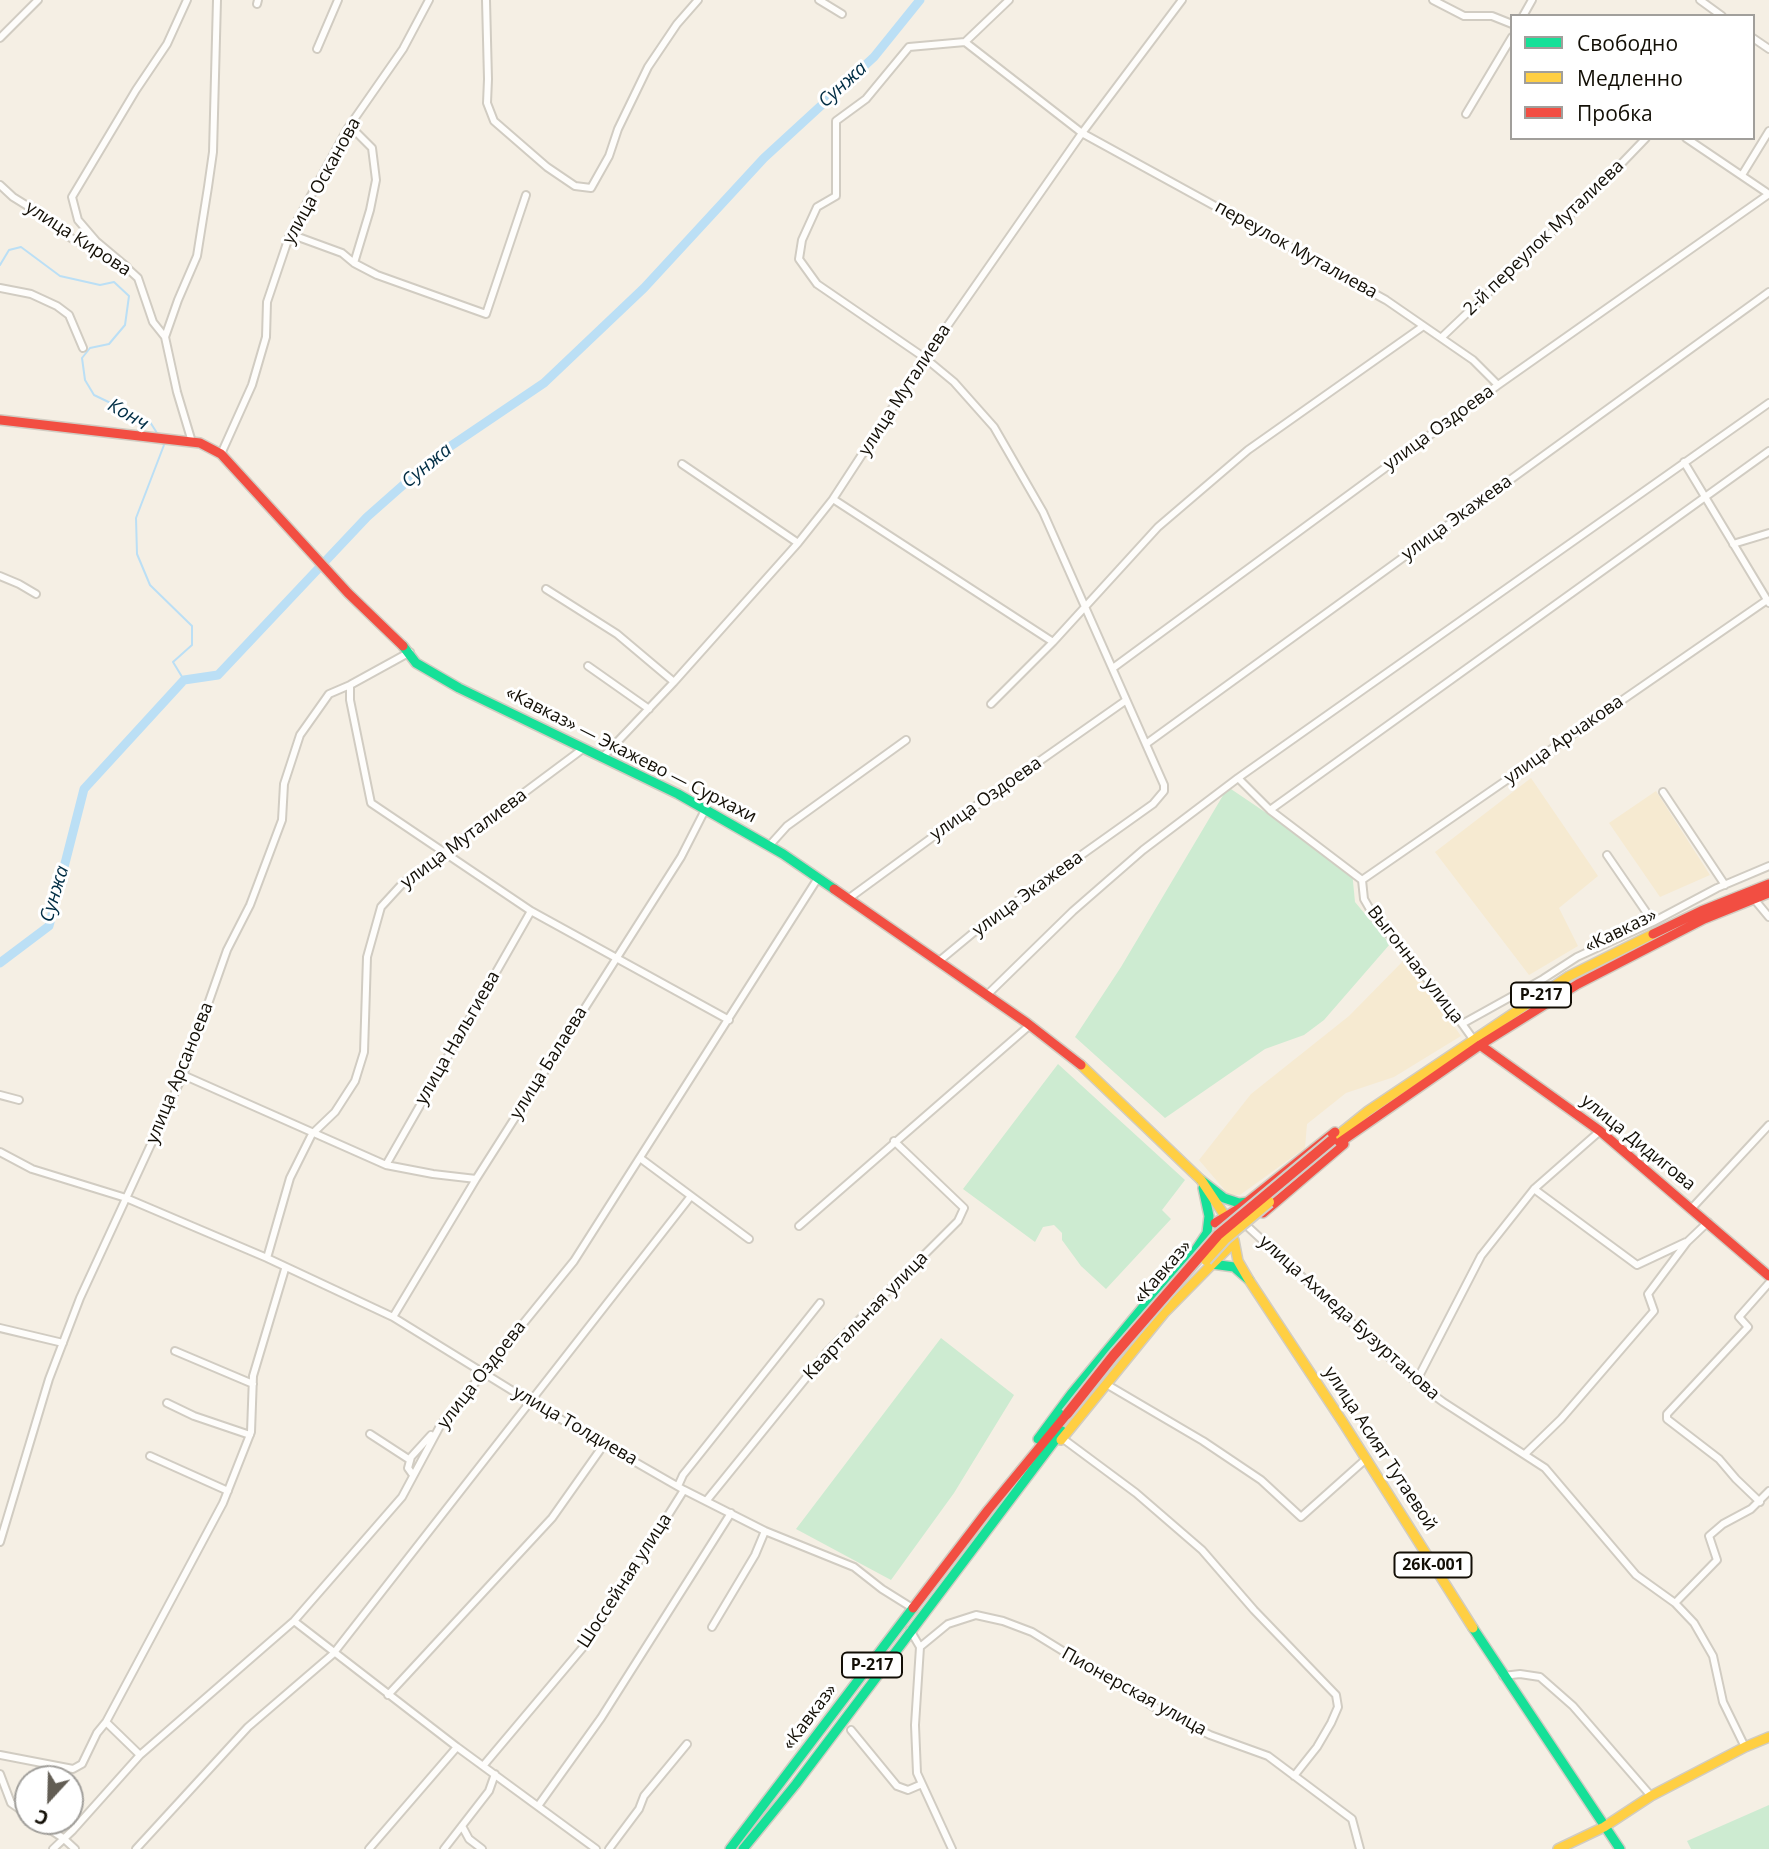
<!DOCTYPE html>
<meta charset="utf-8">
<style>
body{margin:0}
#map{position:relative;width:1769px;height:1849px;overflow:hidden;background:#f5efe4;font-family:"Open Sans",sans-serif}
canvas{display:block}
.legend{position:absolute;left:1510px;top:14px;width:245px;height:126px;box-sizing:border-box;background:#fff;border:2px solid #a19f9b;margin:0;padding:9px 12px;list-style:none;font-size:21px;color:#130f06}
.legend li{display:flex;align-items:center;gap:14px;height:35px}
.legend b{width:35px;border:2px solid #a19f9b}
.north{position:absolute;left:14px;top:1765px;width:70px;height:70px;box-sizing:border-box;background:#fff;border:2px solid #a19f9b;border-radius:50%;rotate:202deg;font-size:19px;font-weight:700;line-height:28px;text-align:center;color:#130f06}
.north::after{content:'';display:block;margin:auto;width:24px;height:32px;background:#625d54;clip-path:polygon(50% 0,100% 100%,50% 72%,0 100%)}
</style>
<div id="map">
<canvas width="1769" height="1849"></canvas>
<ul class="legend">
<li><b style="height:9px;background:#16e098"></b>Свободно</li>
<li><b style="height:9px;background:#ffcf43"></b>Медленно</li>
<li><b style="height:9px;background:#f24e42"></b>Пробка</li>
</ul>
<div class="north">С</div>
</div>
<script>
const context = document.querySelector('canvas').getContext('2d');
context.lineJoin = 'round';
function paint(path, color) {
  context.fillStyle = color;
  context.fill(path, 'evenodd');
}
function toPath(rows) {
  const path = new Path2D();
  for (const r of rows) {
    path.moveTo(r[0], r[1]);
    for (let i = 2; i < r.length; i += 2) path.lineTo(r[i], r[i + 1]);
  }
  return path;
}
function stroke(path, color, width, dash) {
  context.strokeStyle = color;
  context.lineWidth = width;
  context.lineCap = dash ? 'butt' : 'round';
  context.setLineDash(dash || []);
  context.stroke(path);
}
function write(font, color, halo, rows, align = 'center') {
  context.font = font + ' "Open Sans",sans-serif';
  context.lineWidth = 6;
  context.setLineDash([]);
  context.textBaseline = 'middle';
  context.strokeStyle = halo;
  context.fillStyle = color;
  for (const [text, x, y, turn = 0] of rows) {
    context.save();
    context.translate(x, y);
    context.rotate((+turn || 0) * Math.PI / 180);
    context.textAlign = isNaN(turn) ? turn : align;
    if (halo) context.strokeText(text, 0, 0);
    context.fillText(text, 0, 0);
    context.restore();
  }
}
const built = toPath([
 [1531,778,1598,876,1559,908,1578,946,1529,975,1435,852],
 [1656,791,1710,875,1660,897,1609,823],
 [1406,958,1461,1036,1394,1077,1346,1093,1307,1124,1305,1148,1240,1195,1229,1195,1199,1160,1251,1094,1349,1016]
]);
const green = toPath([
 [1228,787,1352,871,1355,902,1390,944,1324,1020,1304,1035,1265,1049,1165,1118,1075,1037,1121,967],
 [1058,1064,1185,1180,1162,1210,1171,1219,1106,1289,1081,1266,1062,1240,1062,1233,1054,1225,1043,1227,1035,1242,963,1189],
 [941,1338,1014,1395,954,1493,891,1580,796,1529],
 [1769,1805,1769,1849,1691,1849,1687,1841]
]);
const stream = toPath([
 [0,265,9,250,21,247,60,276,100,285,114,282,129,296,125,325,109,344,90,348,82,358,85,380,94,395,150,422,157,433],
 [162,441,164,445,136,518,137,554,150,585,192,626,192,645,173,662,184,680]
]);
const river = toPath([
 [0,963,49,926,84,789,184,680,218,675,367,517,436,456,544,383,644,288,764,158,874,57,920,0]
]);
const street = toPath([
 [486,0,488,79,487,103,494,121,547,167,575,186,591,188,609,156,618,129,648,67,677,24,698,0],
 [819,0,842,14],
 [1009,0,965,42,1082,133,1386,300,1473,360,1498,385],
 [1433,0,1464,16,1492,16,1512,24],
 [1700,0,1722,16],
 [257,4,258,0],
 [1523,16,1532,0],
 [0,38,38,0],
 [1753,38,1769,49],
 [317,49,338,0],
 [1466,114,1512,37],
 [350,126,372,148,376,180,370,210,354,263],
 [1742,175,1769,131],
 [0,185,13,197,50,220,71,238,114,260],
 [290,234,342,253,354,263,377,275,486,314,526,195],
 [126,267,138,278,153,322,165,337],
 [127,267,96,241,78,220,72,197,136,90,167,44,187,0],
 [0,288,31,294,57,306,69,315,83,348],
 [1442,337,1595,191,1646,138],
 [192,442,177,392,165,337,178,300,197,256,208,187,213,152,217,0],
 [221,454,252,385,266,337,267,302,290,234,348,128,403,49,429,0],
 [1684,462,1769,603],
 [682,464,798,543],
 [833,499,1053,642,1158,527,1248,450,1422,327],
 [1733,544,1769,533],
 [0,576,19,584,36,594],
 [546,589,617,634,674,682],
 [588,666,649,709],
 [1113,668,1498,385,1769,194,1686,138],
 [350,685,350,700,371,803,531,911,729,1020],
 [991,704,1053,642],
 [1146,744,1769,292],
 [602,758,674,682,798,543,833,499,925,358,1082,133,1182,0],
 [1238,778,1270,810,1362,880,1364,899,1375,918,1445,1000,1473,1039],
 [1663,792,1725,885],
 [1270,810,1769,451],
 [769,846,787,826,906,740],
 [1607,855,1653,922],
 [1362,880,1767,600],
 [848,899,960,817,1125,701],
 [1754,899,1769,917],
 [938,962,979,928,1153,804,1164,791,1164,785,1043,512,994,427,954,382,925,358,817,284,799,259,802,240,817,207,836,196,836,121,866,99,909,47,965,42],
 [987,995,1073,911,1143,850,1238,778,1769,403],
 [1462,1024,1543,979,1577,957,1653,922,1717,888,1769,866],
 [183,1075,386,1165,433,1174,476,1179],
 [0,1095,19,1100],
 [0,1152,32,1169,126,1198,267,1258,393,1317,529,1401,684,1490,765,1531,854,1567,882,1589,914,1609],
 [640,1158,749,1239],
 [386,1165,531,911],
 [1534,1189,1637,1265,1686,1242],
 [1692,1208,1769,1125],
 [799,1226,1030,1025],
 [1247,1226,1416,1382,1443,1402,1545,1468,1636,1575,1675,1603,1694,1623,1713,1656,1723,1702,1745,1747],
 [267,1258,290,1178,312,1134,335,1112,355,1081,364,1052,367,957,381,907,403,883,584,748],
 [393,1317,476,1179,681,857,705,810],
 [0,1328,63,1343],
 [175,1351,253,1384],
 [1416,1382,1481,1256,1534,1189,1600,1131],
 [1106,1384,1203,1441,1261,1480,1301,1517,1366,1459],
 [167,1403,194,1416,250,1435],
 [370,1434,410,1460],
 [1062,1438,1136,1493,1202,1550,1254,1610,1336,1695,1338,1707,1331,1723,1317,1747,1294,1776],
 [1526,1453,1561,1419,1654,1311,1648,1294,1687,1242,1708,1222],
 [150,1456,228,1491],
 [413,1475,408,1468,411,1457,431,1435],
 [678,1486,683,1475,820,1303],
 [707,1500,827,1352,958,1221,964,1208,894,1141],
 [1760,1502,1736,1479,1719,1459,1667,1419,1667,1414,1748,1327,1739,1317,1769,1283],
 [0,1542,49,1379,80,1298,183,1075,227,950,250,905,282,820,284,784,300,735,329,694,350,685,410,652],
 [1675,1603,1717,1560,1709,1536,1723,1524,1751,1509,1769,1491],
 [294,1621,457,1747,596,1849],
 [712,1627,755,1555,765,1531],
 [910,1630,920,1647,915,1725,917,1773,952,1849],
 [920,1647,948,1624,976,1615,1003,1621,1032,1632,1152,1706,1210,1735,1268,1756,1352,1819,1360,1849],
 [1503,1676,1520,1674,1540,1677,1573,1706,1651,1796],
 [388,1695,552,1518,605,1443],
 [851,1730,897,1786,908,1790,922,1784],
 [0,1755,73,1769,82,1764,97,1733,106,1722],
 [140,1755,106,1722,223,1503,251,1432,253,1376,285,1269],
 [483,1766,590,1639,684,1490],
 [0,1774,11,1803,28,1815],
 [538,1806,601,1718,731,1513],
 [37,1821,63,1838,75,1849],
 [462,1826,469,1839,482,1849],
 [53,1849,73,1830,140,1755,294,1621,402,1497,440,1426,574,1261,818,878],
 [136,1849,248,1727,333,1654,691,1196],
 [369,1849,457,1747],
 [444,1849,489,1791,495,1774],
 [609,1849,639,1809,644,1796,687,1744]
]);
const fast = toPath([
 [403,646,416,663,459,688,678,794,783,854,834,889],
 [1201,1180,1224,1198,1239,1203,1248,1202],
 [1203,1188,1209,1216,1207,1233],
 [1212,1264,1234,1267,1249,1280],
 [1038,1439,1072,1393,1147,1302,1193,1254,1207,1233],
 [1473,1628,1620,1849],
 [730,1849,913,1608],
 [743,1849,796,1784,1062,1431]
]);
const slow = toPath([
 [1081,1065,1201,1180,1229,1222],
 [1332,1140,1368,1111,1569,976,1653,934],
 [1234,1240,1238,1261,1249,1280,1344,1424,1473,1628],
 [1061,1440,1165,1312,1229,1247],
 [1558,1849,1604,1827,1651,1796,1745,1747,1769,1737]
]);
const jam = toPath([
 [0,420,200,443,221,454,348,593,403,646],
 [834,889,1027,1023,1081,1065],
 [1653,934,1701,911,1769,884],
 [1480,1045,1600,1131,1769,1276],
 [1336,1145,1480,1045,1578,984,1704,919,1769,893],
 [1263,1213,1344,1144],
 [1215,1223,1240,1208,1335,1132],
 [913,1608,988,1510,1067,1414]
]);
const slowBridge = toPath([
 [1206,1260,1225,1239,1269,1202]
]);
const jamBridge = toPath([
 [1067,1414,1113,1356,1218,1235,1332,1140]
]);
const shields = [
 [1541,995,60],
 [1433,1565,77],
 [872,1665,60]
];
const shieldNames = [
 ["Р-217",1541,995],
 ["26К-001",1433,1565],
 ["Р-217",872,1665]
];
const streetNames = [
 ["улица Осканова",322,181,-61],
 ["2-й переулок Муталиева",1544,238,-44],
 ["улица Кирова",78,239,33],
 ["переулок Муталиева",1296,250,29],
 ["улица Муталиева",905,390,-57],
 ["улица Оздоева",1439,428,-36],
 ["улица Экажева",1457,518,-36],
 ["улица Арчакова",1564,740,-35],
 ["«Кавказ» — Экажево — Сурхахи",631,755,27],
 ["улица Оздоева",986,799,-35],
 ["улица Муталиева",464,839,-37],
 ["улица Экажева",1028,894,-36],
 ["«Кавказ»",1621,931,-26],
 ["Выгонная улица",1415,965,52],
 ["улица Нальгиева",458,1038,-60],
 ["улица Балаева",549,1063,-58],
 ["улица Арсаноева",180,1073,-68],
 ["улица Дидигова",1638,1143,39],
 ["«Кавказ»",1163,1272,-49],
 ["Квартальная улица",866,1316,-46],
 ["улица Ахмеда Бузуртанова",1349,1318,42],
 ["улица Оздоева",482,1375,-52],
 ["улица Толдиева",575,1426,30],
 ["улица Асият Тутаевой",1380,1449,57],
 ["Шоссейная улица",625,1581,-57],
 ["Пионерская улица",1134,1692,29],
 ["«Кавказ»",810,1717,-53]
];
const waterNames = [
 ["Сунжа",843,85,-42],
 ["Конч",128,415,30],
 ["Сунжа",427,466,-39],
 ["Сунжа",55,894,-73]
];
paint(built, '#f6ead1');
paint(green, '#cdebd1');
stroke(stream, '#bbdff5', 2);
stroke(river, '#bbdff5', 9);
stroke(street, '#d1ccc2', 10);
stroke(fast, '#d1ccc2', 12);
stroke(slow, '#d1ccc2', 12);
stroke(jam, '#d1ccc2', 12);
stroke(street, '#fefdfb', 6);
stroke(fast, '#16e098', 9);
stroke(slow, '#ffcf43', 9);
stroke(jam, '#f24e42', 9);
stroke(slowBridge, '#d0cec8', 14, []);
stroke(jamBridge, '#d0cec8', 14, []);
stroke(slowBridge, '#ffcf43', 10);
stroke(jamBridge, '#f24e42', 10);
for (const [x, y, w] of shields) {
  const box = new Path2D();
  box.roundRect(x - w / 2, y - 12.5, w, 25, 5);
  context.fillStyle = '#fff';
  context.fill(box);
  stroke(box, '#130f06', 2);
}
write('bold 16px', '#130f06', null, shieldNames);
write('18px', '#130f06', '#fff', streetNames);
write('italic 19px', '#022e45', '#fff', waterNames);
</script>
